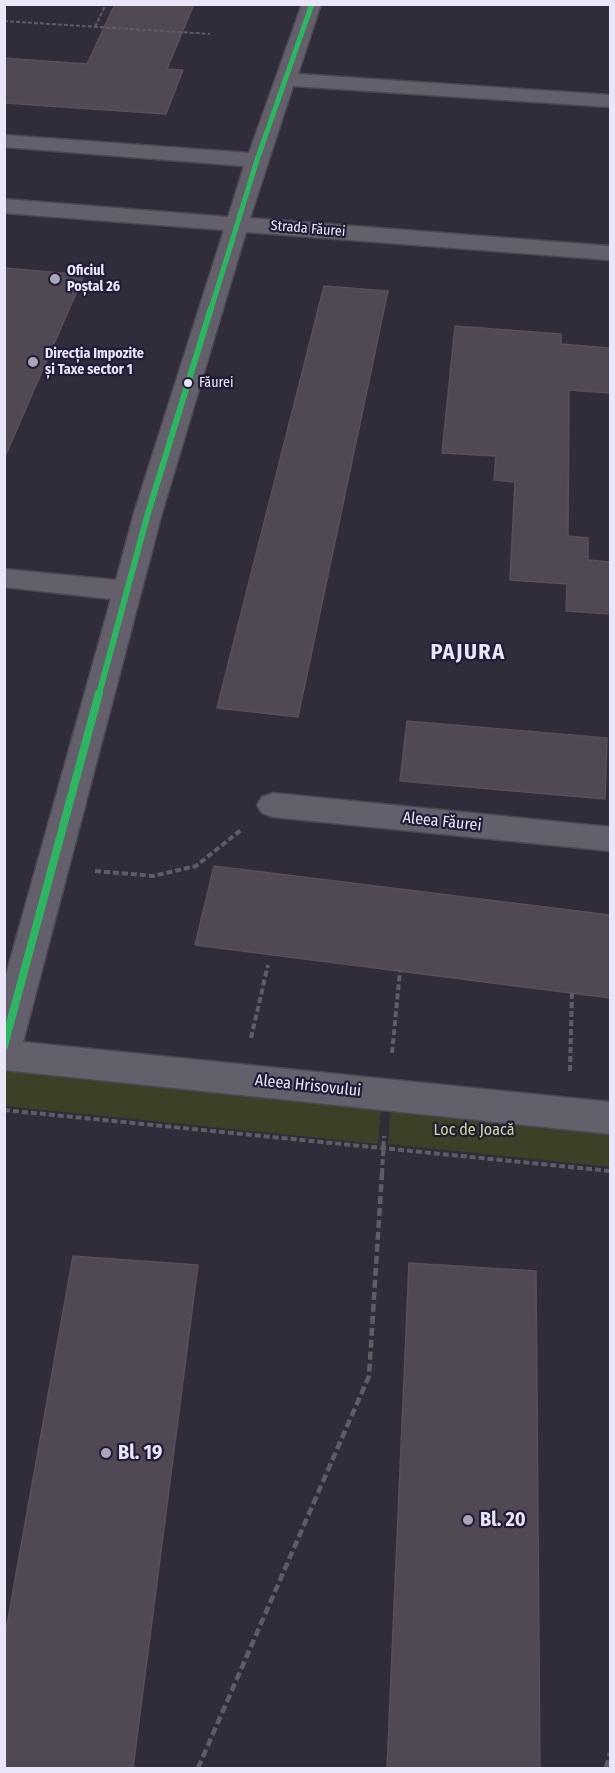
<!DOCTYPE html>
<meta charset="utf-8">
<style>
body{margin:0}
#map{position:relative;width:615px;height:1773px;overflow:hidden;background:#302c3a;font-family:"Fira Sans Condensed",sans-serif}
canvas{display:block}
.frame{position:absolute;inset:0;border:6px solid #e9e6f8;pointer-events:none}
</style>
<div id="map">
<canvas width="615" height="1773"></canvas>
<div class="frame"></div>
</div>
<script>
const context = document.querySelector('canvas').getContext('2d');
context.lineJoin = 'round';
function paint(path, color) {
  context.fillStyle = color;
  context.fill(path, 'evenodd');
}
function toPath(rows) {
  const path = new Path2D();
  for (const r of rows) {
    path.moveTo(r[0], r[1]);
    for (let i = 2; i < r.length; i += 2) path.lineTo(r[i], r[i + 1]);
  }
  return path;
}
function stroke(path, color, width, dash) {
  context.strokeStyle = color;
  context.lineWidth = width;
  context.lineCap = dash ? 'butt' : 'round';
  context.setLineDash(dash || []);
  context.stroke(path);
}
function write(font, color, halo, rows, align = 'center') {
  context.font = font + ' "Fira Sans Condensed",sans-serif';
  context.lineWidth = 4.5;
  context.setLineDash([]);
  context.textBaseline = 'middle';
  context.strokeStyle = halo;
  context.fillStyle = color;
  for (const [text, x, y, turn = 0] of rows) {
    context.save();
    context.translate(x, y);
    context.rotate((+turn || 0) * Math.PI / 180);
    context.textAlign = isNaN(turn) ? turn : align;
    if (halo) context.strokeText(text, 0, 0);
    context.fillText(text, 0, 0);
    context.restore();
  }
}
const green = toPath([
 [8,1061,382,1099,378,1144,5,1106,5,1078],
 [391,1100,610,1122,610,1167,388,1144]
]);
const building = toPath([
 [115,4,194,4,167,69,183,70,166,114,4,103,4,58,87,64,115,4],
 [4,268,84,275,4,459,4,268],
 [324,286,388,291,298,717,217,708,324,286],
 [455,326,561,334,561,344,610,348,610,393,569,390,568,536,588,538,588,560,610,562,610,614,566,611,567,584,510,580,515,482,494,480,496,456,442,453,455,326],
 [407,721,607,738,605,799,400,781,407,721],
 [214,866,610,915,610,998,195,945,214,866],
 [73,1256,198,1265,133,1768,4,1768,4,1641,73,1256],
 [409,1263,536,1271,540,1768,387,1768,409,1263]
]);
const pathFar2 = toPath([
 [4,21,210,34],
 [95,27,106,4]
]);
const pathFar1 = toPath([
 [95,871,153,876,196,866,241,830],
 [251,1038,268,965],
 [392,1053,400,971],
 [570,1071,572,993],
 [4,1110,610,1171],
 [382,1174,384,1136]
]);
const path = toPath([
 [198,1768,369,1376,382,1173],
 [606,1768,610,1753]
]);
const minor = toPath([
 [302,4,321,4,298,74,610,95,610,107,293,86,250,218,610,246,610,260,246,232,162,513,23,1042,610,1102,610,1134,4,1070,4,982,111,599,4,587,4,569,116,580,134,513,224,230,4,213,4,199,228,217,244,166,4,147,4,135,249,153,302,4],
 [273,793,610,827,610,851,273,817,262,813,257,805,262,797,273,793]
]);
const bus1Far2 = toPath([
 [211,309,257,160,312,4]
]);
const bus1Far1 = toPath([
 [99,694,148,513,211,308]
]);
const bus1 = toPath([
 [4,1046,99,693]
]);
const markers = [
 [55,279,6,"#a8a5b6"],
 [33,362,6,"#a8a5b6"],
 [188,383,5,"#e9e6f8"],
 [106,1453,6,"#a8a5b6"],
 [468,1520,6,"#a8a5b6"]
];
const farStreetnames = [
 ["Strada Făurei",308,229,5]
];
const farPoinames = [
 ["Oficiul",67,271],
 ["Poștal 26",67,287],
 ["Direcția Impozite",45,354],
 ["și Taxe sector 1",45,370]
];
const busNames = [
 ["Făurei",199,383]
];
const streetNames = [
 ["Aleea Făurei",442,822,6],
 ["Aleea Hrisovului",308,1086,6]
];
const parkNames = [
 ["Loc de Joacă",474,1131]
];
const nearPoinames = [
 ["Bl. 19",118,1453],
 ["Bl. 20",480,1520]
];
const districtNames = [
 ["PAJURA",468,653]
];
paint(green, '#3c4027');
paint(building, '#504853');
stroke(building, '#584f59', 1.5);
stroke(minor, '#4b4854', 3);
stroke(pathFar2, '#5e5c65', 2, [4, 2]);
stroke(pathFar1, '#5e5c65', 4, [6, 3]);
stroke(path, '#5e5c65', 4.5, [8, 4]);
paint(minor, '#63606b');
stroke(bus1Far2, '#2db561', 5);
stroke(bus1Far1, '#2db561', 6);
stroke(bus1, '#2db561', 8);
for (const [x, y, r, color] of markers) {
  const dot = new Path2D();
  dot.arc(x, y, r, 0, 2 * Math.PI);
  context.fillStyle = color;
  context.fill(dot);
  stroke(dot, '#221c36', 2);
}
write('14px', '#e9e6f8', '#221c36', farStreetnames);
write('bold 14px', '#e9e6f8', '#221c36', farPoinames, 'left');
write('14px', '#e9e6f8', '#221c36', busNames, 'left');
write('16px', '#e9e6f8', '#221c36', streetNames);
write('16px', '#ccd995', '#221c36', parkNames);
write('bold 20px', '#e9e6f8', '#221c36', nearPoinames, 'left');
context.letterSpacing = '1.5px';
write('bold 22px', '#e9e6f8', '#221c36', districtNames);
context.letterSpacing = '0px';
</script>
